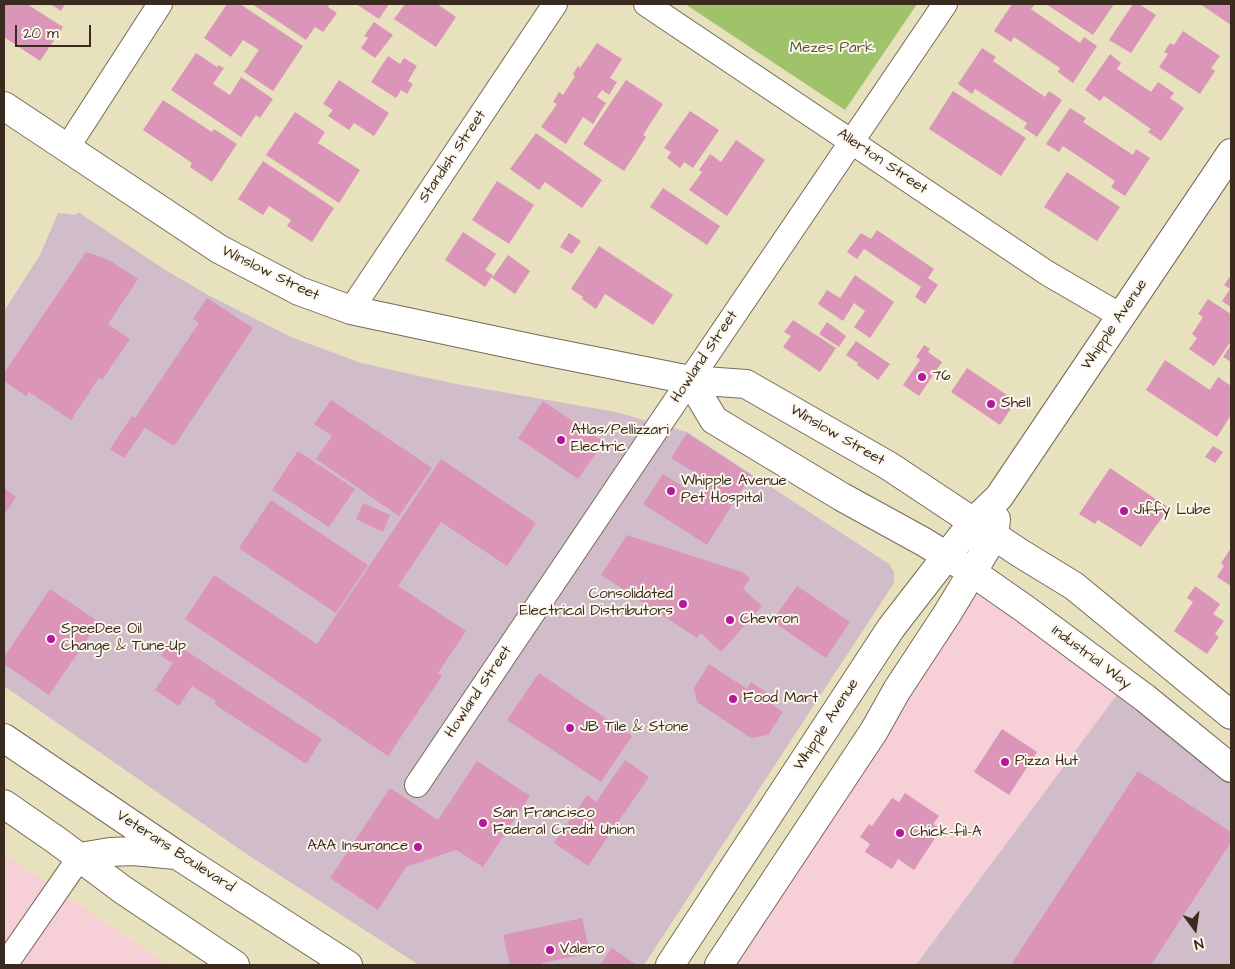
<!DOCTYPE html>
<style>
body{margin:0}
#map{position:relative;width:1235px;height:969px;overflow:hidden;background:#e8e1be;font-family:"Architects Daughter",sans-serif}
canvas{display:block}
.frame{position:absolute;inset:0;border:5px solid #3b2a1e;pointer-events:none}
.north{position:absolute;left:1170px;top:904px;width:50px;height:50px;-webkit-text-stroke:4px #fbf7ec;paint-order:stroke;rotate:166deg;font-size:14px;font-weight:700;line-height:20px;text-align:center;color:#3b2a1e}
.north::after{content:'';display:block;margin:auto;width:18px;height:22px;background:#3b2a1e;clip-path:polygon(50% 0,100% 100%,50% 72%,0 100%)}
.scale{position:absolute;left:15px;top:25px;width:76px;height:22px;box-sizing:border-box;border:2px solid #3b2a1e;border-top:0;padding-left:6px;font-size:15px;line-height:18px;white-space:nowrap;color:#3b2a1e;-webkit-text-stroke:4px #fbf7ec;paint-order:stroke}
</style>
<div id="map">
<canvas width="1235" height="969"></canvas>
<div class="frame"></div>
<div class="north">N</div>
<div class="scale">20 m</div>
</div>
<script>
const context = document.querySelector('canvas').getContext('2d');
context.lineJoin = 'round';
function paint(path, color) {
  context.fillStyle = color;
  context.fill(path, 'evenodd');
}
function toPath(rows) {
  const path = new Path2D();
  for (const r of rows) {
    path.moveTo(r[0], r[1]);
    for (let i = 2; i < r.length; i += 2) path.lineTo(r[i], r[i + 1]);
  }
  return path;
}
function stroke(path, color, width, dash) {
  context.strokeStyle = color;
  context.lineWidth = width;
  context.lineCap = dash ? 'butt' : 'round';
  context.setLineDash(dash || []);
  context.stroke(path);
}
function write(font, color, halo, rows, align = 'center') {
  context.font = font + ' "Architects Daughter",sans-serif';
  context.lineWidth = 4;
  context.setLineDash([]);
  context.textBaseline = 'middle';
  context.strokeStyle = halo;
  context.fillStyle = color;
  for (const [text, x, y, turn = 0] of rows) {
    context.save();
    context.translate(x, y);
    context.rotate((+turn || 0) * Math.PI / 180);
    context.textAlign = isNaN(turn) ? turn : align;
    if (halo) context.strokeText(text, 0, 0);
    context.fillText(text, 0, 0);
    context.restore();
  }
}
const built = toPath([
 [972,572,1125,684,916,965,719,965],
 [4,855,18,864,168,965,4,965]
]);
const industrial = toPath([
 [78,212,167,271,208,295,291,337,361,363,451,383,616,412,687,432,889,564,894,572,894,583,644,965,419,965,248,855,4,686,4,311,40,255,58,213,76,215],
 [1125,684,1231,768,1231,965,916,965]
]);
const green = toPath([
 [685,4,917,4,845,110]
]);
const building = toPath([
 [4,4,27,4,63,27,40,61,4,37],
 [50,4,65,4,61,11],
 [227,4,240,4,303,46,273,91,244,72,259,50,243,40,231,57,204,38],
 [252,4,330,4,328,7,337,13,323,32,315,27,306,40],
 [356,4,389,4,379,19],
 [405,4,437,4,456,17,436,47,394,19],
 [1012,4,1035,4,1031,9,1080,43,1084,37,1097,46,1073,83,1058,72,1060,68,1014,37,1011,42,994,31],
 [1046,4,1114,4,1093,35],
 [1133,4,1139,4,1156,15,1131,53,1109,40],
 [1200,4,1231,4,1231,25],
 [374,22,393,35,375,58,361,48,368,38,364,36],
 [1183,31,1220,56,1211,68,1215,71,1200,94,1159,67,1168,54,1164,52,1170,43,1174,45],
 [597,43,622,59,610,78,617,82,609,95,602,90,597,97,606,103,593,124,583,117,566,144,541,127,557,104,553,102,559,92,563,95,575,76,573,74,578,66,580,68],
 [982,48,996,57,993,61,1045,97,1049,91,1062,100,1037,137,1024,128,1027,123,975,89,972,94,958,84],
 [196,53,217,67,218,65,224,68,213,84,230,95,241,77,273,99,260,118,256,115,241,137,171,90],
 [1110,54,1121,63,1117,69,1151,92,1158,82,1174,93,1170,98,1184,108,1161,141,1148,132,1151,129,1104,96,1100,101,1085,90],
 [388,56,400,64,404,58,417,66,408,81,413,84,407,94,401,90,396,98,371,82],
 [339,80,389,113,374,136,354,123,349,130,328,116,333,110,323,104],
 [626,80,663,104,643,135,646,137,624,171,583,144],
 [953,91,1026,138,1001,176,929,129],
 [163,100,212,132,214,129,237,144,212,182,190,167,192,163,143,130],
 [1070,108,1086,118,1083,122,1133,155,1136,149,1150,158,1125,196,1111,187,1115,181,1063,146,1059,152,1046,144],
 [690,111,719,130,693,168,684,162,680,168,667,158,671,152,664,148],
 [295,112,325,132,318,143,360,170,339,203,266,155],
 [536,133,602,180,582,208,545,182,539,190,510,169],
 [736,140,765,160,727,216,689,190,702,172,699,170,710,154,721,162],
 [263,161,334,208,312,242,287,226,291,220,269,206,263,215,238,199],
 [1067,172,1120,207,1097,241,1044,207],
 [497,181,534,205,509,244,472,220],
 [663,188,720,226,707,245,650,207],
 [877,230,934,269,928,278,938,285,925,304,915,297,921,287,864,249,857,259,847,252,861,233,871,239],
 [463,232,496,254,485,270,493,275,485,287,445,260],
 [569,233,581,241,572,254,560,247],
 [599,246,673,295,653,325,605,294,596,309,582,299,583,297,571,289],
 [86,252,109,260,138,279,108,324,130,339,102,380,99,378,71,420,29,392,26,396,4,381,4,373],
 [508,255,530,271,515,294,492,278],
 [855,275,894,302,870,338,854,327,865,311,854,303,843,321,818,304,827,290,840,298],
 [1231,275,1231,307,1222,301,1230,289,1224,285],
 [207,298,253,328,174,446,145,428,124,458,110,449,132,416,135,418,199,323,193,319],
 [1208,299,1231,314,1231,341,1214,366,1189,349,1197,338,1192,334,1203,317,1198,314],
 [793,320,836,348,820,372,783,347,791,336,784,332],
 [827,322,846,336,839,347,819,334],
 [856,341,890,364,878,380,857,365,858,363,846,355],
 [924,345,930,349,928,352,942,362,919,396,903,385,920,360,916,357],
 [1230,346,1231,347,1231,362,1223,357],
 [1165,360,1210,390,1218,377,1231,386,1231,415,1217,437,1146,390],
 [967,368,1016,401,1000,425,951,392],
 [331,400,432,468,399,516,316,459,332,436,314,424],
 [543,401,604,442,578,479,518,438],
 [687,433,751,475,707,545,643,504,663,474,701,498,711,483,671,458],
 [1213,446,1223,452,1215,463,1205,457],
 [298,451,355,489,329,527,272,490],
 [441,459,536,523,507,566,441,522,398,586,466,631,438,673,442,676,388,756,185,619,214,575,317,644],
 [1110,468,1169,508,1141,547,1098,520,1095,524,1079,514],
 [4,488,16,497,4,515],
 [271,500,368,565,336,613,239,548],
 [363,503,390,515,383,532,356,519],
 [627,535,742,572,750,578,743,589,762,606,721,652,701,633,697,638,601,575],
 [1231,548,1231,586,1217,577,1224,566,1221,563],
 [797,586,850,622,826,658,772,621],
 [1195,586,1220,604,1213,614,1224,621,1215,634,1219,637,1207,654,1174,631,1193,602,1187,598],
 [50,589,99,622,49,695,4,664,4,657],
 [171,641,322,739,306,764,214,704,216,701,192,686,179,706,155,690,173,663,161,656],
 [709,664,747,689,751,682,772,696,769,702,783,712,768,735,751,738,697,702,694,688],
 [539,673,632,736,601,782,507,720],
 [1002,729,1037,752,1009,795,974,772],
 [625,760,649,777,588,866,554,843,587,795,596,802],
 [477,761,530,796,483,867,456,850,406,867,378,910,330,878,390,788,438,820],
 [1138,771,1231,832,1231,842,1151,965,1016,965,1012,963],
 [905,793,939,816,933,824,941,829,914,870,898,859,892,869,865,852,870,844,860,837,869,824,872,826,892,798,899,802],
 [582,918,590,953,542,963,542,965,510,965,503,935],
 [612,948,635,964,633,965,600,965]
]);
const street = toPath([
 [646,4,1047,273,1121,316],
 [67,148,160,4],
 [351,310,555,4],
 [417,785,658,427,945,4],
 [5,965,80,857]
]);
const secondary = toPath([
 [4,106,219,249,299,291,351,310,539,350,690,380,746,384,889,466,1020,553,1074,586,1231,715],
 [690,380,714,420,842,497,924,542,972,572,1025,609,1145,698,1231,768],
 [670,965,891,628,973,522,999,497,1231,153],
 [719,965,874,731,897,690,947,614,994,536,996,519]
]);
const primary = toPath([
 [4,738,177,855,348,965],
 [4,804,56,840,123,890,235,965],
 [80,857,110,852,133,851,176,855]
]);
const markers = [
 [922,377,5,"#b5179e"],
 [991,404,5,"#b5179e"],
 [561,440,5,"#b5179e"],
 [671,491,5,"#b5179e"],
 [1124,511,5,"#b5179e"],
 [683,604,5,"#b5179e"],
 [730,620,5,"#b5179e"],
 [51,639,5,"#b5179e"],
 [733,699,5,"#b5179e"],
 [570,728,5,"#b5179e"],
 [1005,762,5,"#b5179e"],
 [483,823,5,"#b5179e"],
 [900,833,5,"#b5179e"],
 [418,847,5,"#b5179e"],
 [550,950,5,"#b5179e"]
];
const parkNames = [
 ["Mezes Park",832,49]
];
const streetNames = [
 ["Standish Street",453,157,-56],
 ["Allerton Street",882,162,34],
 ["Winslow Street",270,274,26],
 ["Whipple Avenue",1115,325,-56],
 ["Howland Street",705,357,-56],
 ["Winslow Street",837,436,30],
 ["Industrial Way",1091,658,37],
 ["Howland Street",479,692,-56],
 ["Whipple Avenue",827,725,-57],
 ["Veterans Boulevard",175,852,33]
];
const poiNames = [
 ["76",932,377],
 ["Shell",1001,404],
 ["Atlas/Pellizzari",571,431],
 ["Electric",571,448],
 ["Whipple Avenue",681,482],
 ["Pet Hospital",681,499],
 ["Jiffy Lube",1134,511],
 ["Consolidated",673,595,"right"],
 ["Electrical Distributors",673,612,"right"],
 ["Chevron",740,620],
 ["SpeeDee Oil",61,630],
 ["Change & Tune-Up",61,647],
 ["Food Mart",743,699],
 ["JB Tile & Stone",580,728],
 ["Pizza Hut",1015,762],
 ["San Francisco",493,814],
 ["Federal Credit Union",493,831],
 ["Chick-fil-A",910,833],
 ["AAA Insurance",408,847,"right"],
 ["Valero",560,950]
];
paint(built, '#f6cfd7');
paint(industrial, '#d1bdc9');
paint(green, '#9fc26b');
paint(building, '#da95b8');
stroke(street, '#786a56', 26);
stroke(secondary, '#786a56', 30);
stroke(primary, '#786a56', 30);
stroke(street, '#fff', 24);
stroke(secondary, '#fff', 28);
stroke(primary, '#fff', 28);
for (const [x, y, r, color] of markers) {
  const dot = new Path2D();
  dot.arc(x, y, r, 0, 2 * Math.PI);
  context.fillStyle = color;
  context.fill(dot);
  stroke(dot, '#fbf7ec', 2);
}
write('15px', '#595835', '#fbf7ec', parkNames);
write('15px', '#3b2a1e', '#fbf7ec', streetNames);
write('15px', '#3b2a1e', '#fbf7ec', poiNames, 'left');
</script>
